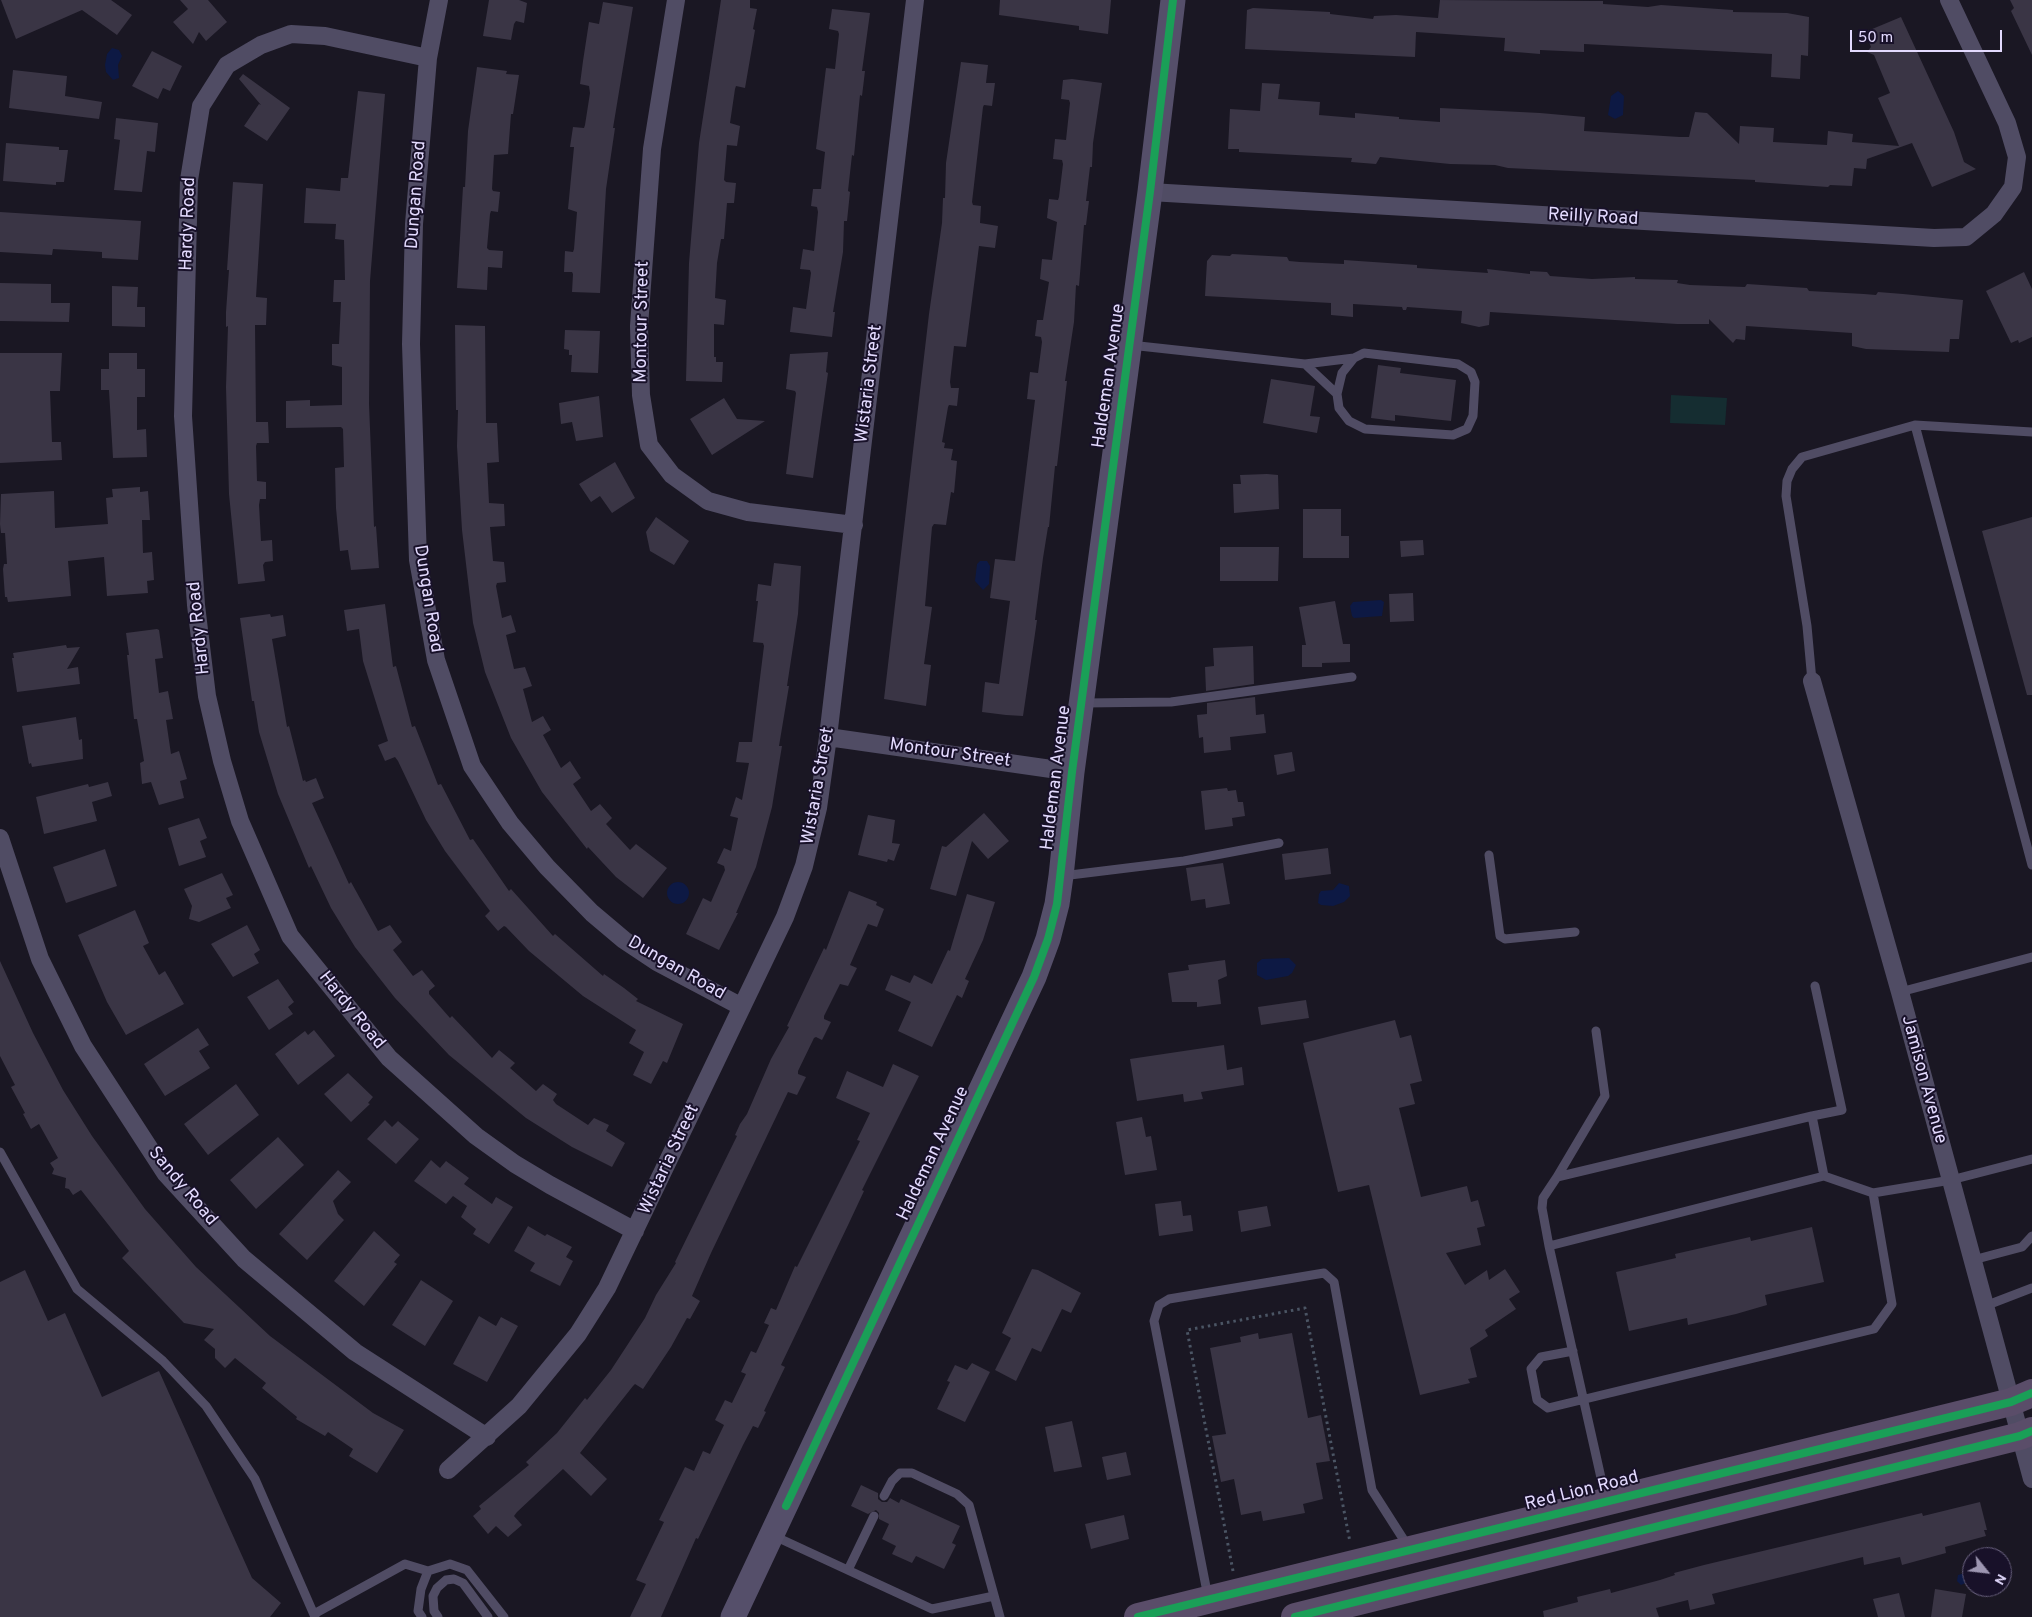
<!DOCTYPE html>
<style>
body{margin:0}
#map{position:relative;width:2032px;height:1617px;overflow:hidden;background:#1a1723;font-family:Overpass,sans-serif}
canvas{display:block}
.north{position:absolute;left:1962px;top:1547px;width:50px;height:50px;box-sizing:border-box;background:#181129;border:1px solid #69617e;border-radius:50%;rotate:119deg;font-size:14px;font-weight:700;line-height:20px;text-align:center;color:#e3dafe}
.north::after{content:'';display:block;margin:auto;width:18px;height:22px;background:#9d96b1;clip-path:polygon(50% 0,100% 100%,50% 72%,0 100%)}
.scale{position:absolute;left:1850px;top:30px;width:152px;height:22px;box-sizing:border-box;border:2px solid #e3dafe;border-top:0;padding-left:6px;font-size:15px;line-height:18px;white-space:nowrap;color:#e3dafe;-webkit-text-stroke:4px #181129;paint-order:stroke}
</style>
<div id="map">
<canvas width="2032" height="1617"></canvas>
<div class="north">N</div>
<div class="scale">50 m</div>
</div>
<script>
const context = document.querySelector('canvas').getContext('2d');
context.lineJoin = 'round';
function paint(path, color) {
  context.fillStyle = color;
  context.fill(path, 'evenodd');
}
function toPath(rows) {
  const path = new Path2D();
  for (const r of rows) {
    if (r.length === 3) {
      path.moveTo(r[0] + r[2], r[1]);
      path.arc(r[0], r[1], r[2], 0, 2 * Math.PI);
      continue;
    }
    path.moveTo(r[0], r[1]);
    for (let i = 2; i < r.length; i += 2) path.lineTo(r[i], r[i + 1]);
  }
  return path;
}
function stroke(path, color, width, dash) {
  context.strokeStyle = color;
  context.lineWidth = width;
  context.lineCap = dash ? 'butt' : 'round';
  context.setLineDash(dash || []);
  context.stroke(path);
}
function write(font, color, halo, rows, align = 'center') {
  context.font = font + ' Overpass,sans-serif';
  context.lineWidth = 4;
  context.setLineDash([]);
  context.textBaseline = 'middle';
  context.strokeStyle = halo;
  context.fillStyle = color;
  for (const [text, x, y, turn = 0] of rows) {
    context.save();
    context.translate(x, y);
    context.rotate((+turn || 0) * Math.PI / 180);
    context.textAlign = isNaN(turn) ? turn : align;
    if (halo) context.strokeText(text, 0, 0);
    context.fillText(text, 0, 0);
    context.restore();
  }
}
const green = toPath([
 [1671,395,1727,398,1725,425,1670,423]
]);
const water = toPath([
 [112,48,119,50,122,56,118,65,119,78,113,80,106,72,105,65,107,54],
 [1618,91,1624,96,1623,115,1615,119,1608,115,1611,96],
 [980,561,987,561,990,566,989,584,983,590,975,581,977,564],
 [1381,600,1384,602,1382,616,1354,618,1352,616,1350,606,1353,602],
 [678,893,11],
 [1339,883,1349,886,1350,896,1344,902,1333,906,1321,905,1318,903,1319,894,1321,891,1333,890],
 [1289,958,1296,965,1292,973,1288,976,1266,980,1257,975,1257,963,1262,959],
 [1969,1566,1972,1566,1972,1580,1961,1585,1957,1581,1958,1575,1965,1573]
]);
const building = toPath([
 [1,0,111,0,132,15,117,35,82,10,16,39],
 [180,0,208,0,227,22,206,41,199,32,193,44,173,22,188,9],
 [489,0,519,0,527,3,524,23,516,21,514,24,511,40,483,36],
 [721,0,750,0,750,8,757,9,753,29,755,30,745,88,736,86,735,89,730,123,740,126,737,146,727,145,724,180,726,182,736,183,734,203,727,203,724,239,721,239,717,263,715,298,726,300,724,325,714,324,714,357,716,357,716,362,723,362,722,382,686,381,689,263,699,143],
 [1000,0,1111,0,1108,34,1079,30,1079,26,999,15],
 [1440,0,1591,1,1603,1,1603,4,1648,7,1661,5,1733,10,1733,12,1787,13,1809,17,1808,56,1801,55,1800,79,1771,77,1772,54,1584,44,1584,52,1540,50,1540,54,1504,51,1505,38,1416,32,1415,57,1245,49,1247,10,1253,8,1330,12,1330,14,1373,19,1374,16,1396,15,1438,18],
 [2010,0,2032,0,2032,55,2011,11,2014,8],
 [603,2,633,7,613,128,615,128,606,189,600,293,572,292,573,274,572,272,564,272,565,251,573,252,574,249,577,212,568,209,574,147,570,147,573,127,584,128,585,125,590,93,589,86,580,84,583,61,589,22,599,24],
 [832,9,870,13,862,71,865,71,862,96,860,95,854,156,852,155,848,191,850,192,847,221,844,221,843,252,833,312,835,312,832,337,790,332,793,307,806,309,811,273,810,270,800,269,803,249,814,251,818,212,817,207,811,206,813,189,821,189,825,152,816,149,826,68,835,69,839,34,838,31,829,29],
 [1901,17,1954,132,1964,162,1976,169,1932,187,1912,143,1867,159,1866,169,1854,168,1852,186,1830,185,1828,187,1755,182,1755,180,1508,168,1495,165,1450,164,1380,157,1376,164,1351,162,1352,158,1239,152,1239,149,1228,149,1230,109,1260,111,1262,83,1280,84,1278,99,1320,102,1319,115,1355,118,1355,113,1399,117,1399,119,1440,122,1440,108,1540,113,1585,117,1584,131,1680,137,1689,137,1695,112,1707,113,1739,144,1740,126,1774,128,1773,142,1827,145,1828,131,1853,134,1852,142,1899,146,1878,98,1890,93,1874,55,1867,52,1871,47,1865,32],
 [152,51,182,66,170,91,163,88,158,99,132,86],
 [961,62,988,65,986,83,995,83,992,106,984,105,983,107,972,202,973,205,981,206,980,223,998,226,995,248,979,246,966,347,954,346,950,382,951,388,959,388,957,406,949,405,948,407,942,442,945,443,944,448,953,449,951,460,957,461,954,493,951,492,946,525,934,524,932,527,925,606,932,607,924,664,931,665,926,706,884,699,929,314,942,223,943,198,945,198,946,163],
 [477,67,507,71,506,74,519,75,513,114,511,114,508,154,494,155,492,189,493,191,500,192,498,212,491,211,490,214,487,248,489,250,503,251,502,268,488,267,487,290,457,288,463,187,465,187,468,131],
 [13,70,67,76,65,96,102,102,99,119,9,108],
 [243,74,290,108,267,141,244,126,259,104,261,105,239,79],
 [1072,79,1102,83,1093,143,1092,167,1090,167,1086,201,1089,201,1086,225,1084,225,1079,286,1076,285,1074,322,1065,381,1067,381,1057,466,1055,466,1049,527,1048,527,1043,558,1035,620,1037,620,1023,716,1006,715,982,712,985,682,999,684,1010,601,990,598,995,559,1015,561,1035,400,1027,399,1030,372,1038,373,1042,342,1041,337,1035,336,1037,320,1043,320,1049,282,1040,279,1042,259,1052,260,1057,222,1047,218,1049,199,1058,200,1059,197,1063,164,1062,160,1053,159,1055,139,1066,140,1070,103,1069,100,1061,99,1063,80],
 [358,91,385,94,370,281,369,404,374,527,376,526,379,568,351,570,348,550,340,551,336,508,335,468,344,467,343,429,341,427,286,428,286,401,310,400,310,406,342,405,342,367,332,365,332,344,339,344,341,302,333,302,334,280,345,280,344,240,335,239,336,224,304,223,306,188,340,191,341,178,348,178],
 [116,118,158,123,155,152,147,151,142,192,114,190,120,140,114,139],
 [6,143,59,147,59,150,68,150,64,182,56,182,56,185,3,181],
 [233,182,263,184,256,297,267,298,266,325,255,325,256,422,268,422,269,443,257,443,256,446,257,481,266,482,266,499,260,499,259,505,261,541,272,540,273,561,265,562,263,565,265,581,238,584,229,494,226,387,228,326,226,327,226,312,229,270,227,270],
 [0,212,141,221,138,260,102,258,102,252,53,249,52,255,0,252],
 [1232,254,1287,257,1289,261,1300,262,1344,264,1344,260,1417,265,1417,268,1474,272,1488,273,1487,269,1530,274,1530,271,1547,272,1550,276,1592,279,1635,277,1635,279,1678,280,1677,283,1690,285,1745,287,1747,284,1807,288,1809,291,1864,294,1876,295,1878,292,1903,294,1963,300,1959,339,1950,339,1949,352,1866,349,1852,346,1852,333,1746,326,1745,340,1736,339,1733,343,1709,319,1709,324,1677,324,1490,312,1489,325,1479,327,1461,323,1462,311,1407,307,1406,310,1403,310,1402,307,1353,304,1353,317,1331,315,1331,303,1205,296,1207,261,1212,255,1230,256],
 [2024,272,2032,289,2032,337,2019,343,2018,340,2011,343,1986,291],
 [0,283,51,284,51,303,70,303,69,322,0,321],
 [112,286,138,287,137,307,145,307,145,327,112,326],
 [455,325,485,326,486,423,497,423,499,462,487,463,489,503,504,504,505,526,490,527,493,561,504,562,506,582,497,583,496,586,502,618,511,615,516,632,506,635,514,669,525,667,532,686,523,689,532,722,543,716,551,730,543,735,561,768,570,761,581,778,573,784,591,811,600,804,612,818,606,824,630,850,636,844,667,868,643,898,616,877,588,847,587,849,542,792,511,738,485,672,473,623,462,530,457,446,458,410,456,410],
 [565,330,600,331,598,373,571,372,572,355,569,355,569,350,564,349],
 [828,352,826,372,828,373,813,478,786,474,796,393,795,391,786,389,790,354],
 [0,353,62,353,60,391,50,391,52,442,61,442,62,460,0,463],
 [109,353,137,353,137,369,145,369,145,397,137,397,137,430,146,429,147,457,113,458,109,390,101,390,101,369,109,369],
 [1378,365,1401,368,1400,373,1456,380,1451,421,1395,415,1395,421,1371,418],
 [1271,379,1315,386,1310,416,1320,417,1317,433,1263,423],
 [599,396,603,437,576,441,572,422,561,424,559,403],
 [724,398,737,419,765,421,712,455,690,419],
 [615,462,635,498,612,513,600,496,591,502,579,484],
 [1267,474,1278,475,1279,509,1234,513,1233,484,1241,484,1240,475],
 [140,487,140,492,148,491,150,520,142,520,143,553,152,552,154,580,147,581,148,593,107,596,104,557,68,561,71,596,8,602,7,597,5,597,3,569,4,564,7,564,5,533,1,533,0,524,1,494,54,491,55,528,108,524,106,498,113,497,112,489],
 [1303,509,1341,509,1341,536,1349,536,1349,558,1303,558],
 [656,517,689,541,674,565,650,551,646,532],
 [2032,517,2032,695,2027,695,1982,531],
 [1423,540,1424,555,1401,557,1400,541],
 [1220,547,1279,547,1278,581,1220,581],
 [774,563,801,566,798,614,787,686,789,686,779,746,782,746,778,770,772,807,756,867,736,913,738,913,719,950,686,934,703,898,711,902,725,870,724,866,717,863,724,848,731,851,738,818,730,816,736,797,742,800,749,763,736,762,739,742,752,742,764,646,763,643,753,642,758,601,756,601,758,584,771,586],
 [1413,593,1414,621,1390,622,1389,594],
 [1335,601,1343,644,1350,644,1350,662,1322,663,1322,667,1302,667,1302,645,1306,645,1299,607],
 [385,604,393,667,396,666,412,727,415,726,438,785,441,784,470,840,473,839,509,891,511,889,553,936,555,934,603,976,604,974,624,988,638,999,636,1001,683,1024,667,1063,663,1061,651,1084,633,1075,644,1052,629,1043,636,1030,583,996,529,951,506,927,504,926,498,931,485,916,490,911,445,851,426,820,398,761,395,757,385,761,378,745,388,741,363,661,359,629,347,631,344,610],
 [270,614,271,617,283,615,286,636,272,639,287,727,289,726,303,781,305,780,306,782,316,778,324,798,312,803,349,884,351,882,378,931,390,925,402,942,393,950,413,976,422,970,435,986,429,991,429,994,450,1018,452,1016,492,1058,499,1050,515,1063,510,1068,536,1091,543,1084,557,1094,553,1100,556,1104,588,1125,594,1118,609,1125,606,1131,625,1143,612,1167,572,1147,526,1118,449,1055,395,998,355,947,331,908,311,866,309,868,278,794,259,732,254,701,252,701,240,618],
 [157,629,159,630,163,658,155,659,159,693,168,691,173,719,166,720,171,754,179,751,187,779,180,781,184,798,159,805,151,782,142,784,140,763,144,761,137,719,134,719,127,655,129,655,126,633],
 [66,645,67,648,80,647,67,669,78,667,80,684,17,692,12,658,14,658,13,653],
 [1253,646,1254,684,1206,691,1205,667,1214,666,1213,648],
 [1255,697,1256,715,1264,714,1266,733,1230,737,1231,750,1204,753,1203,737,1199,738,1197,715,1207,714,1207,703],
 [76,717,79,740,82,739,83,759,32,767,31,763,29,764,22,726],
 [1292,752,1295,771,1277,775,1274,755],
 [108,782,112,796,92,802,97,821,44,834,36,797,88,784,89,787],
 [1227,788,1228,791,1236,790,1238,802,1243,802,1245,816,1232,818,1233,826,1205,830,1201,791],
 [984,813,1009,841,988,859,972,841,956,896,930,889,942,846,946,847],
 [868,815,895,820,892,843,900,844,894,861,888,859,887,862,858,855],
 [199,818,207,838,200,841,206,857,179,866,168,828],
 [1328,848,1331,874,1285,880,1282,854],
 [105,849,117,886,66,903,53,867],
 [1223,863,1230,904,1206,908,1205,899,1191,901,1186,868],
 [222,873,233,895,226,898,231,908,199,922,189,919,192,906,184,889],
 [849,891,877,902,876,905,884,909,877,927,868,924,850,965,857,968,848,986,840,984,824,1016,824,1019,831,1022,822,1040,816,1037,814,1038,798,1071,798,1074,806,1077,797,1095,788,1092,711,1253,692,1296,700,1301,690,1319,687,1318,671,1347,643,1389,635,1384,633,1386,580,1453,607,1479,591,1496,563,1469,517,1512,514,1516,522,1525,508,1537,496,1526,488,1534,473,1516,481,1509,479,1506,529,1465,526,1462,557,1433,585,1398,587,1400,611,1370,645,1318,656,1295,676,1263,675,1262,737,1136,735,1135,740,1124,747,1114,771,1059,789,1027,787,1026,824,948,826,950],
 [967,894,995,902,983,940,965,979,969,981,962,998,957,995,932,1047,898,1031,911,1002,885,990,891,975,910,983,914,975,932,984,948,950,950,951],
 [135,910,149,943,143,946,159,975,165,971,184,1004,126,1035,107,1002,78,935],
 [247,925,260,950,254,954,259,963,233,977,211,944],
 [1225,960,1227,976,1218,980,1221,1004,1197,1007,1197,1002,1172,1002,1168,973,1189,970,1188,965],
 [0,961,33,1033,63,1090,92,1136,145,1209,196,1267,270,1336,373,1413,404,1430,377,1473,349,1456,353,1449,328,1432,325,1436,296,1419,297,1417,262,1388,266,1383,235,1358,225,1368,215,1358,215,1349,204,1340,214,1329,184,1323,122,1258,129,1251,81,1190,73,1195,69,1189,65,1188,66,1178,52,1174,54,1169,50,1163,58,1158,39,1124,31,1129,23,1114,25,1113,11,1087,15,1085,0,1056],
 [278,979,294,1002,288,1007,293,1014,269,1030,247,997],
 [1306,1000,1309,1018,1261,1025,1258,1007],
 [1395,1020,1400,1038,1411,1035,1422,1081,1410,1084,1415,1104,1399,1108,1421,1197,1467,1186,1471,1202,1478,1200,1485,1226,1477,1228,1481,1245,1446,1253,1465,1285,1487,1270,1489,1280,1505,1269,1520,1292,1509,1299,1516,1309,1485,1330,1488,1336,1470,1348,1477,1377,1468,1379,1470,1383,1420,1395,1369,1185,1338,1192,1303,1043],
 [198,1028,209,1045,199,1051,210,1068,165,1096,144,1064],
 [314,1030,335,1056,298,1085,275,1054,305,1031,308,1035],
 [1224,1045,1227,1070,1242,1067,1244,1085,1201,1092,1203,1099,1184,1102,1183,1094,1137,1101,1130,1059],
 [893,1064,919,1076,862,1190,864,1191,849,1223,781,1365,785,1367,764,1411,766,1412,758,1428,753,1426,743,1445,698,1539,696,1538,661,1617,630,1617,646,1584,636,1580,664,1522,659,1520,685,1467,694,1471,703,1451,710,1454,724,1425,715,1420,725,1400,732,1403,746,1374,741,1372,751,1351,756,1353,769,1325,764,1323,771,1308,776,1310,795,1266,797,1267,860,1141,857,1140,870,1113,836,1098,847,1071,883,1087],
 [348,1073,373,1097,368,1103,370,1104,351,1122,324,1094],
 [236,1084,259,1115,208,1155,184,1124],
 [1142,1117,1146,1137,1151,1136,1157,1170,1125,1175,1116,1122],
 [385,1120,392,1127,398,1121,419,1139,396,1164,367,1139],
 [278,1137,304,1165,256,1209,230,1180],
 [431,1160,440,1168,446,1161,469,1178,464,1184,492,1204,496,1197,513,1207,489,1244,473,1234,476,1229,461,1217,467,1206,453,1196,446,1204,414,1181],
 [338,1170,351,1182,333,1201,338,1214,344,1220,307,1260,279,1234],
 [1181,1201,1183,1216,1191,1215,1193,1231,1159,1236,1155,1204],
 [1267,1206,1271,1226,1241,1232,1238,1211],
 [528,1226,545,1236,547,1234,572,1247,566,1257,573,1261,560,1286,530,1271,535,1263,514,1251],
 [1812,1227,1824,1282,1765,1295,1767,1305,1736,1314,1688,1325,1687,1318,1629,1331,1616,1272,1676,1258,1675,1254,1750,1237,1751,1241],
 [374,1231,400,1255,394,1262,397,1264,364,1306,334,1281],
 [1032,1269,1038,1270,1081,1293,1071,1313,1062,1309,1041,1352,1032,1348,1016,1381,995,1370,1011,1338,1002,1333],
 [25,1270,48,1321,65,1313,102,1397,159,1371,252,1578,281,1603,270,1617,0,1617,0,1282],
 [421,1280,453,1301,425,1346,392,1325],
 [479,1316,496,1326,501,1317,518,1326,487,1382,453,1364],
 [1258,1333,1259,1339,1292,1333,1308,1418,1321,1415,1330,1461,1316,1463,1323,1499,1303,1504,1305,1513,1263,1521,1261,1511,1241,1515,1234,1479,1221,1482,1212,1436,1226,1434,1210,1348,1241,1342,1240,1337],
 [972,1363,990,1372,965,1422,937,1409,950,1382,947,1381,955,1365,967,1370],
 [1072,1421,1082,1467,1054,1472,1045,1427],
 [1126,1452,1131,1475,1107,1480,1102,1457],
 [861,1485,878,1493,878,1499,882,1502,887,1502,890,1498,899,1503,901,1499,960,1526,952,1543,956,1545,944,1569,916,1556,912,1563,892,1554,896,1546,882,1539,889,1524,879,1519,879,1513,876,1510,868,1514,851,1506],
 [1980,1502,1987,1530,1984,1530,1986,1536,1945,1547,1946,1553,1902,1565,1900,1557,1864,1565,1863,1557,1712,1594,1715,1604,1690,1610,1688,1600,1656,1608,1659,1617,1544,1617,1543,1611,1578,1602,1577,1597,1610,1589,1611,1593,1660,1580,1675,1575,1674,1573,1704,1565,1922,1513,1923,1516],
 [1124,1515,1129,1539,1091,1549,1085,1524],
 [1935,1589,1966,1594,1962,1617,1931,1617],
 [1899,1593,1905,1617,1878,1617,1873,1599]
]);
const path = toPath([
 [1233,1571,1187,1330,1305,1308,1350,1542]
]);
const lane = toPath([
 [1130,345,1305,364,1354,358],
 [1305,364,1337,394,1339,408,1349,421,1365,429,1453,435,1467,429,1473,416,1475,382,1471,372,1458,364,1364,353,1354,358,1342,373,1337,394],
 [1915,425,2032,432],
 [1812,681,1807,626,1786,496,1787,481,1792,469,1802,457,1915,425,2032,865],
 [1084,703,1171,702,1352,677],
 [1489,855,1500,936,1505,939,1575,932],
 [1062,876,1184,861,1279,843],
 [1900,992,2032,957],
 [1812,1116,1842,1110,1815,986],
 [0,1152,77,1289,163,1361,206,1406,255,1479,315,1617],
 [1557,1177,1605,1096,1596,1031],
 [1549,1246,1542,1208,1543,1198,1557,1177,1812,1116,1824,1176],
 [1973,1260,2022,1247,2032,1236],
 [1985,1306,2032,1288],
 [1573,1351,1541,1357,1531,1369,1537,1400,1548,1408,1874,1329,1892,1304,1873,1193],
 [884,1496,892,1481,900,1473,912,1473,957,1494,969,1505,1000,1617],
 [1606,1500,1549,1246,1824,1176,1873,1193,1951,1180,2032,1159],
 [772,1535,932,1609,994,1596],
 [848,1570,874,1516],
 [1208,1597,1154,1321,1159,1305,1169,1299,1324,1273,1334,1282,1372,1490,1409,1548],
 [314,1614,405,1564,428,1571],
 [422,1617,418,1611,421,1589,428,1571,450,1564,467,1570,504,1617],
 [438,1617,434,1611,433,1596,437,1588,446,1580,454,1579,463,1583,488,1617]
]);
const street = toPath([
 [439,0,428,58,414,224,411,344,418,560,436,660,472,766,510,823,547,867,592,913,624,940,657,962,742,1007],
 [676,0,652,149,639,326,641,395,649,445,672,475,708,501,748,512,854,525],
 [428,58,325,36,291,34,261,45,227,65,201,106,189,180,183,416,196,605,207,696,222,761,240,821,290,936,389,1058,476,1136,515,1164,550,1185,635,1231],
 [1150,192,1934,238,1966,237,1994,214,2013,187,2017,157,2007,123,1949,0],
 [1812,681,1900,992,2032,1479],
 [828,737,1072,772],
 [0,838,40,959,83,1046,166,1174,244,1259,355,1352,487,1437],
 [448,1470,519,1406,578,1334,607,1288,785,917,804,866,818,808,828,737,915,0]
]);
const secondary = toPath([
 [733,1617,1034,977,1048,939,1057,904,1061,876,1072,772,1150,192,1173,0]
]);
const primary = toPath([
 [1138,1617,2011,1402,2032,1393],
 [1295,1617,2020,1436,2032,1431]
]);
const cycleway = toPath([
 [786,1506,1034,977,1048,939,1057,904,1072,772,1150,192,1173,0],
 [1138,1617,2011,1402,2032,1393],
 [1295,1617,2020,1436,2032,1431]
]);
const streetNames = [
 ["Dungan Road",417,195,-86],
 ["Reilly Road",1593,218,3],
 ["Hardy Road",189,224,-88],
 ["Montour Street",643,322,-89],
 ["Haldeman Avenue",1110,376,-82],
 ["Wistaria Street",870,384,-83],
 ["Dungan Road",427,599,81],
 ["Hardy Road",200,628,-96],
 ["Montour Street",950,754,8],
 ["Haldeman Avenue",1057,778,-83],
 ["Wistaria Street",819,786,-80],
 ["Dungan Road",676,969,30],
 ["Hardy Road",351,1011,51],
 ["Jamison Avenue",1923,1080,75],
 ["Haldeman Avenue",934,1154,-65],
 ["Wistaria Street",670,1160,-65],
 ["Sandy Road",182,1187,50],
 ["Red Lion Road",1582,1492,-14]
];
paint(green, '#152d31');
paint(water, '#0d1944');
paint(building, '#3a3545');
stroke(path, '#4b5564', 3, [2.5, 4]);
stroke(lane, '#504c64', 9);
stroke(street, '#504c64', 18);
stroke(secondary, '#554f6a', 25);
stroke(primary, '#5a4d69', 28);
stroke(cycleway, '#1a9f57', 8);
write('18px', '#e3dafe', '#181129', streetNames);
</script>
